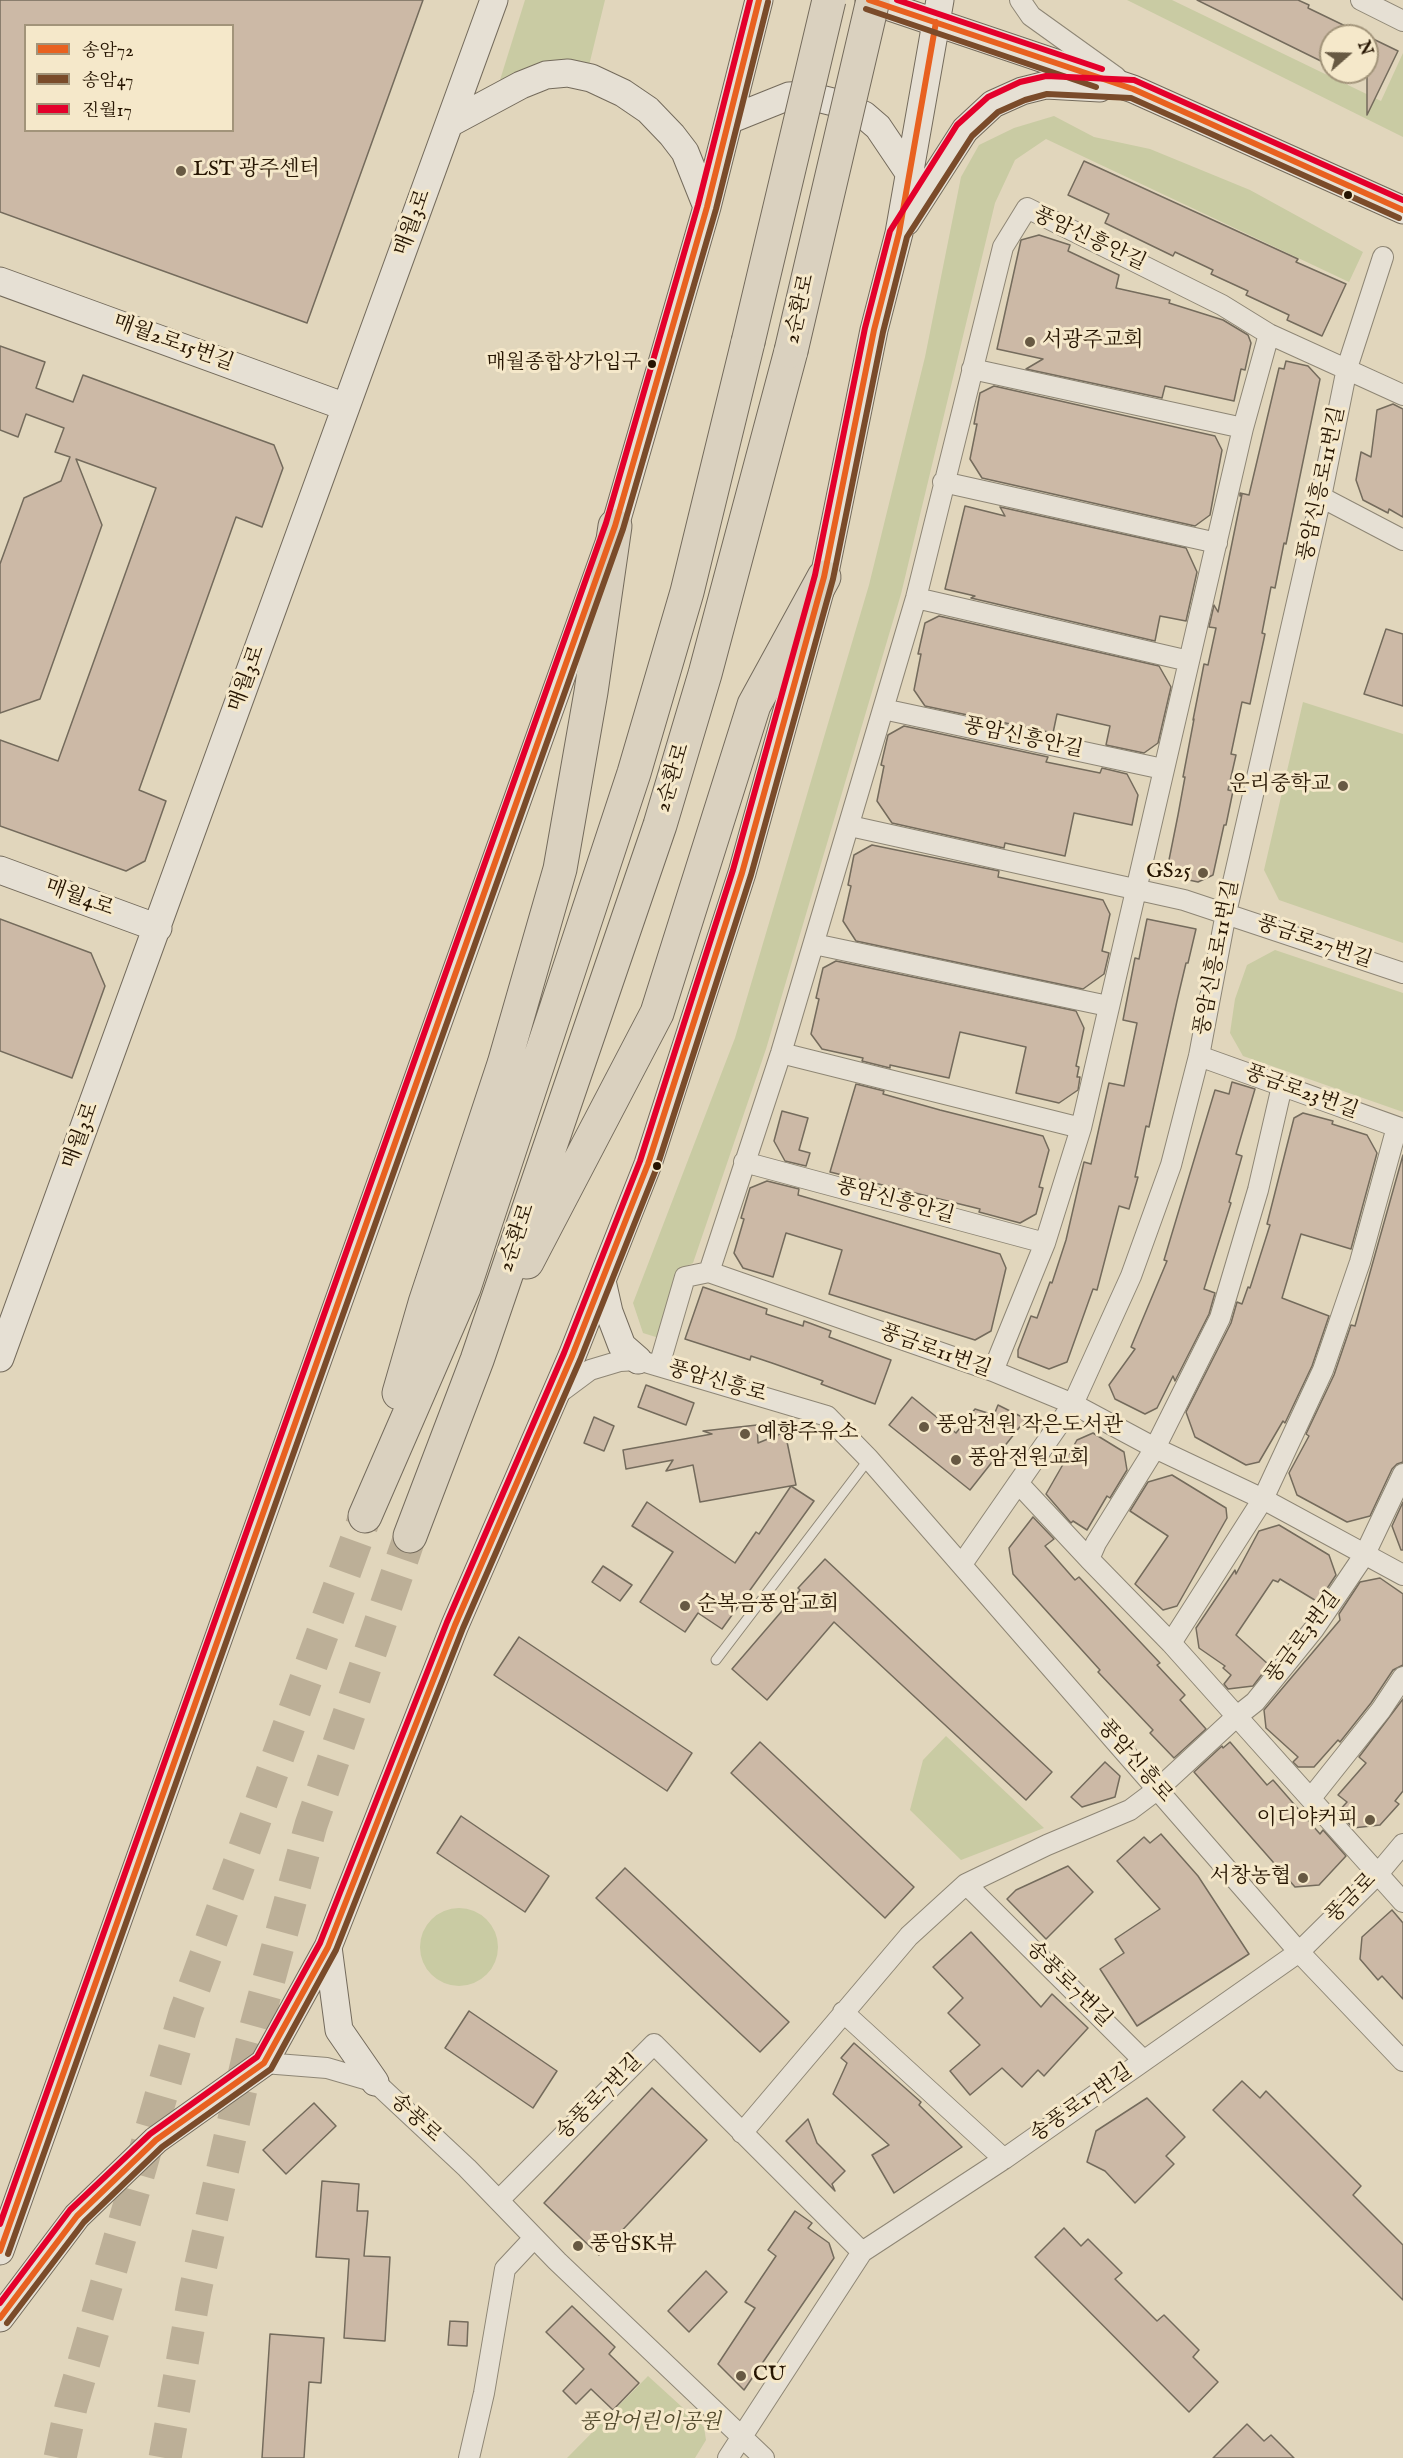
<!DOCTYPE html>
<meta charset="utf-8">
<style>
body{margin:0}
#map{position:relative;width:1403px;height:2458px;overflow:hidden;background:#e1d6bc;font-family:"IM FELL English","Noto Serif KR",serif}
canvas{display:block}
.legend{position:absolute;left:24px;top:24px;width:210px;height:108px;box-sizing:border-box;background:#f5e8ca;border:2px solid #a2947a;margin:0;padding:8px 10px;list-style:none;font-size:18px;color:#261502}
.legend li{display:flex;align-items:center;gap:12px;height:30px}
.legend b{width:30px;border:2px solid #a2947a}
.north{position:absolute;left:1319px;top:24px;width:60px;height:60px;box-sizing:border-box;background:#f5e8ca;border:2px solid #a2947a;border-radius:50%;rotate:70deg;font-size:16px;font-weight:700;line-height:24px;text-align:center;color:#261502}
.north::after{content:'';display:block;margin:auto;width:21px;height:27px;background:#675943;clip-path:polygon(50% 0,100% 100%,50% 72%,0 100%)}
</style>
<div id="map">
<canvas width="1403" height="2458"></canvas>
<ul class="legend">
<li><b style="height:8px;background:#e86120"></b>송암72</li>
<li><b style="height:8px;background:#7a4b2a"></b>송암47</li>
<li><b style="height:8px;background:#e4002b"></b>진월17</li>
</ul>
<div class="north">N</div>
</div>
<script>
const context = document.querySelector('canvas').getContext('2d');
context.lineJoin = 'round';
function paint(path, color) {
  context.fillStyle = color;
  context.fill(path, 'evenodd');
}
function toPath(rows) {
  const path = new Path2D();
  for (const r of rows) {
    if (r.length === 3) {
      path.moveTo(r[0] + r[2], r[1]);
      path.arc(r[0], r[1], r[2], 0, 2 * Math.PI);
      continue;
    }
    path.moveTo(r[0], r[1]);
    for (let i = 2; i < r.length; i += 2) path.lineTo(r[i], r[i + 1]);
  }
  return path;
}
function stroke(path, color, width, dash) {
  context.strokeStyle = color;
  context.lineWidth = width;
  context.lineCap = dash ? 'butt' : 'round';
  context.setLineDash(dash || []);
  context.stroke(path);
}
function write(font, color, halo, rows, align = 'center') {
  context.font = font + ' "IM FELL English","Noto Serif KR",serif';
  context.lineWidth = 6;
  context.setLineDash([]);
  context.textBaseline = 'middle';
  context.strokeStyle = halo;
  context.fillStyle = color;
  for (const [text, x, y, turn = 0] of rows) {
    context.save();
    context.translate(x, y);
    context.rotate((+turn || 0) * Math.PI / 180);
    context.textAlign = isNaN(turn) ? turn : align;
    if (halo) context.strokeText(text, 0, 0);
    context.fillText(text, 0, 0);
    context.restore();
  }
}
const green = toPath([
 [525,0,605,0,584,86,530,71,500,80],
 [1127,0,1172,0,1381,101,1403,53,1403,137],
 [1054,116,1094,137,1150,149,1250,190,1363,252,1349,282,1046,139,1015,160,995,203,901,594,766,1049,693,1263,677,1270,659,1338,643,1333,633,1303,735,1038,869,585,925,357,961,177,979,145,1014,128],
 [1303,702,1403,734,1403,943,1279,900,1264,870],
 [1275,950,1403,993,1403,1112,1243,1056,1230,1033,1235,999,1247,965],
 [946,1736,1044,1828,961,1860,910,1810,923,1760],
 [459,1947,39],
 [648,2376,704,2427,706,2440,695,2458,567,2458]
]);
const building = toPath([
 [0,0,423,0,307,323,0,212,0,0],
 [26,26,232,26,232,130,26,130,26,26],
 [1197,0,1298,0,1309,5,1308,8,1366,36,1331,36,1331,66,1197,0],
 [1367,36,1398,51,1367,115,1367,36],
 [1084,161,1298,259,1296,262,1346,284,1322,336,1287,320,1289,315,1246,295,1248,291,1211,274,1213,270,1175,252,1173,256,1105,223,1109,214,1068,195,1084,161],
 [1039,235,1070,245,1068,251,1119,275,1116,288,1170,300,1169,303,1223,320,1248,335,1251,343,1245,370,1241,369,1234,401,1165,386,1162,398,1026,369,1043,359,997,349,1021,240,1039,235],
 [0,346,45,362,36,388,73,402,83,375,274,445,283,468,262,527,236,517,139,790,166,801,145,861,126,871,0,826,0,740,58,761,156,488,76,459,102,525,40,699,0,713,0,564,24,498,61,481,70,457,55,452,64,428,26,414,18,437,0,430,0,346],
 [1286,361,1308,366,1320,379,1286,544,1284,543,1275,588,1271,587,1262,633,1265,634,1250,704,1242,702,1231,754,1236,755,1228,790,1233,791,1226,825,1224,825,1213,875,1198,882,1166,875,1178,815,1185,777,1183,777,1194,719,1193,720,1204,664,1208,665,1216,628,1209,627,1214,605,1218,612,1242,494,1240,496,1240,493,1249,495,1279,368,1284,369,1286,361],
 [994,386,1215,436,1222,450,1210,515,1195,526,982,478,970,459,977,424,974,424,980,393,994,386],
 [1393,404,1403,409,1403,517,1389,509,1388,513,1363,500,1356,480,1361,452,1371,457,1377,410,1393,404],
 [965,506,1005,516,1000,507,1186,548,1197,572,1186,621,1160,616,1155,641,971,598,975,596,945,589,965,506],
 [939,616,1159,666,1171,687,1158,743,1144,753,1106,745,1110,726,1057,714,1053,733,925,706,914,690,921,654,918,654,925,623,939,616],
 [1386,629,1403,634,1403,706,1364,694,1386,629],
 [904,726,1048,757,1046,762,1100,773,1102,768,1127,774,1138,795,1132,825,1074,813,1065,856,1005,843,1004,848,892,823,877,801,884,766,881,765,888,735,904,726],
 [872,845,999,871,998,877,1103,900,1110,914,1102,951,1109,953,1104,974,1083,989,856,941,843,921,851,886,848,885,854,855,872,845],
 [0,919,91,953,105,986,72,1078,0,1051,0,919],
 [1147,919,1196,929,1188,963,1186,963,1177,1001,1149,1127,1146,1126,1135,1177,1138,1177,1129,1209,1119,1206,1097,1290,1093,1289,1067,1362,1049,1369,1018,1357,1018,1350,1031,1316,1037,1318,1050,1282,1052,1283,1066,1240,1084,1162,1091,1164,1109,1083,1124,1086,1137,1023,1123,1020,1135,958,1139,959,1147,919],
 [836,961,1076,1011,1084,1028,1076,1066,1079,1067,1077,1077,1080,1077,1078,1090,1059,1103,1016,1093,1026,1047,960,1032,949,1078,890,1065,890,1068,862,1061,863,1058,822,1049,811,1034,819,999,816,998,823,968,836,961],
 [1232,1082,1255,1089,1236,1154,1242,1156,1229,1202,1231,1203,1204,1289,1215,1293,1209,1314,1175,1381,1173,1376,1157,1408,1145,1414,1115,1399,1109,1385,1135,1349,1131,1347,1167,1261,1164,1260,1215,1090,1229,1094,1232,1082],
 [856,1084,884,1091,883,1094,940,1110,1043,1136,1049,1150,1039,1187,1043,1188,1036,1214,1020,1223,979,1212,980,1209,830,1172,856,1084],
 [782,1111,808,1118,799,1150,810,1153,806,1166,785,1161,774,1141,782,1111],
 [1303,1113,1333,1121,1332,1124,1367,1135,1377,1153,1351,1249,1301,1234,1282,1298,1329,1316,1312,1366,1285,1423,1283,1421,1259,1462,1246,1465,1195,1437,1186,1412,1231,1323,1237,1302,1242,1304,1248,1287,1250,1288,1270,1225,1267,1224,1294,1118,1303,1113],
 [1403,1155,1403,1462,1397,1464,1392,1469,1370,1516,1347,1522,1297,1495,1289,1473,1309,1436,1306,1434,1334,1375,1351,1325,1355,1326,1403,1155],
 [767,1181,799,1189,798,1195,1000,1254,1006,1268,991,1331,975,1340,829,1294,842,1250,786,1233,773,1277,743,1268,734,1253,744,1219,741,1218,750,1188,767,1181],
 [703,1287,767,1309,766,1314,803,1326,804,1321,831,1331,829,1337,891,1360,875,1404,821,1384,823,1381,772,1363,751,1356,750,1360,685,1339,703,1287],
 [646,1385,694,1403,686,1425,638,1407,646,1385],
 [912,1397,956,1433,975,1409,994,1415,998,1405,1026,1419,970,1490,889,1425,912,1397],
 [594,1417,614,1426,604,1451,584,1443,594,1417],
 [757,1425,758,1443,785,1432,796,1485,700,1502,693,1465,666,1471,673,1460,626,1469,623,1450,712,1434,703,1431,757,1425],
 [1093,1433,1124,1452,1127,1470,1110,1498,1107,1496,1087,1530,1073,1521,1071,1523,1046,1494,1077,1440,1093,1433],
 [1172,1475,1226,1508,1227,1518,1177,1606,1163,1610,1135,1584,1168,1536,1130,1511,1148,1482,1172,1475],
 [791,1486,814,1501,722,1629,698,1613,685,1632,640,1602,673,1552,632,1526,647,1502,735,1563,756,1532,759,1534,791,1486],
 [1403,1502,1403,1550,1401,1550,1392,1526,1403,1502],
 [1033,1517,1054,1539,1045,1546,1075,1580,1079,1577,1160,1663,1157,1665,1185,1695,1180,1700,1206,1729,1174,1758,1150,1733,1153,1730,1098,1672,1100,1670,1013,1574,1009,1548,1033,1517],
 [1279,1525,1329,1555,1336,1575,1318,1602,1280,1579,1278,1582,1273,1580,1236,1635,1269,1665,1253,1686,1228,1689,1224,1684,1231,1675,1223,1668,1225,1666,1199,1648,1196,1628,1235,1570,1236,1574,1259,1531,1279,1525],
 [825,1559,1052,1772,1026,1800,834,1622,767,1700,732,1669,800,1590,798,1588,825,1559],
 [603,1566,632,1585,620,1601,592,1582,603,1566],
 [1380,1578,1403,1594,1403,1665,1393,1670,1371,1703,1340,1742,1338,1740,1314,1767,1298,1767,1293,1762,1298,1757,1266,1728,1264,1710,1340,1620,1339,1614,1360,1582,1380,1578],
 [519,1637,692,1753,667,1791,494,1675,519,1637],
 [1403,1699,1403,1791,1395,1801,1399,1804,1380,1825,1353,1828,1338,1812,1347,1802,1338,1795,1366,1763,1359,1757,1403,1699],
 [760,1742,914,1887,885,1918,731,1773,760,1742],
 [1230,1742,1267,1785,1273,1780,1320,1834,1323,1830,1346,1856,1319,1885,1295,1887,1194,1772,1222,1746,1223,1748,1230,1742],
 [1105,1762,1120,1776,1115,1797,1082,1807,1071,1797,1105,1762],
 [461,1816,549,1876,525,1912,437,1853,461,1816],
 [1161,1834,1198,1876,1249,1954,1137,2026,1100,1969,1124,1953,1115,1939,1160,1909,1117,1861,1144,1837,1150,1843,1161,1834],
 [1068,1866,1093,1892,1046,1939,1007,1899,1016,1890,1068,1866],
 [625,1868,789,2022,760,2052,596,1898,625,1868],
 [1392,1910,1403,1923,1403,1999,1382,1976,1378,1980,1360,1959,1362,1937,1392,1910],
 [971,1932,1041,2007,1052,1994,1088,2028,1044,2076,1038,2070,1022,2087,1002,2068,970,2095,950,2071,980,2045,948,2013,963,1998,933,1967,971,1932],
 [469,2011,557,2071,533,2108,445,2048,469,2011],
 [854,2043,921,2102,919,2105,962,2147,894,2193,872,2155,889,2145,833,2094,847,2063,841,2058,854,2043],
 [1242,2081,1260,2098,1266,2091,1361,2186,1353,2195,1403,2245,1403,2300,1213,2110,1242,2081],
 [652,2088,707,2140,599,2255,544,2203,652,2088],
 [1147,2098,1185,2137,1166,2156,1174,2164,1135,2203,1105,2171,1087,2162,1096,2131,1147,2098],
 [314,2103,336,2126,286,2174,263,2150,314,2103],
 [808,2119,817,2143,845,2171,832,2184,835,2191,786,2141,808,2119],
 [322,2181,359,2184,357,2211,368,2211,364,2256,390,2257,385,2341,344,2338,349,2259,316,2257,322,2181],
 [795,2211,812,2223,808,2228,829,2243,834,2258,744,2390,718,2364,755,2308,745,2302,776,2256,768,2250,795,2211],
 [1064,2228,1081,2246,1088,2239,1122,2273,1115,2279,1157,2321,1164,2315,1199,2350,1193,2357,1218,2382,1189,2412,1035,2257,1064,2228],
 [706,2271,727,2292,689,2332,668,2311,706,2271],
 [572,2306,615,2347,609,2354,639,2383,613,2410,591,2389,576,2404,563,2391,584,2369,546,2332,572,2306],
 [450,2321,468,2322,467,2346,448,2345,450,2321],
 [270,2334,324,2338,321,2383,309,2382,304,2458,262,2458,270,2334],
 [1247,2424,1264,2441,1271,2435,1294,2458,1213,2458,1247,2424]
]);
const highwayTunnel = toPath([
 [60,2458,71,2407,185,2013,365,1516],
 [165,2458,195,2291,251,2045,311,1825,410,1536]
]);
const lane = toPath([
 [716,1660,869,1459]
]);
const street = toPath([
 [1020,0,1031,16,1116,77],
 [1361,0,1403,21],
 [972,369,1243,428],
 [943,482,1217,543],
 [1321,497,1403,540],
 [916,598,1189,661],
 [883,709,1163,769],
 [850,826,1184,900,1403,973],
 [814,944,1108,1006],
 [781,1053,1081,1128],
 [1199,1056,1403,1129],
 [1282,1086,1258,1190,1220,1318,1155,1448,1096,1543,1089,1559,1171,1643,1403,1902],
 [744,1162,1045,1243],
 [709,1272,781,1053,916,598,1003,247,1027,208,1222,305,1269,334,1403,395],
 [709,1272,993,1371,1073,1404,1155,1448,1263,1499,1403,1575],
 [659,1366,685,1277,709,1272],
 [993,1371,1045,1243,1081,1128,1243,428,1269,334],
 [555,1396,590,1370,620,1361,638,1360,827,1416,869,1459,1299,1952,1403,2061],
 [1018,1483,1089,1559],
 [962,1564,1073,1404,1131,1276,1171,1165,1199,1056,1226,913,1321,497,1347,368,1383,257],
 [1171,1643,1263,1499,1323,1370,1360,1262,1397,1127],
 [1311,1798,1381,1710,1403,1677],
 [966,1884,1143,2060],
 [843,2012,1004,2159],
 [264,2063,327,2068,375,2082,467,2168,557,2261,764,2458],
 [742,2133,909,1936,966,1884,1047,1845,1130,1810,1158,1789,1236,1717,1255,1702,1314,1629,1365,1554,1403,1474],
 [499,2200,654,2044,862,2252],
 [469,2458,484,2393,505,2269,534,2238],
 [728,2458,862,2252,1004,2159,1299,1952,1377,1875,1403,1844]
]);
const secondary = toPath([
 [869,0,1133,89,1403,210],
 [729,120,789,96,805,95,833,102,864,115,878,127,909,173],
 [452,122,521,85,546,75,568,73,591,78,623,93,648,110,672,135,685,152,707,207],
 [906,222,965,130,993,104,1022,91,1046,85,1100,88],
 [0,281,346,407],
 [0,870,158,928],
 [602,1281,609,1312,622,1346,638,1360],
 [0,1358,494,0],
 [328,1947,339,2030,375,2082],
 [0,2251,615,526,707,207,759,0],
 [0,2318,77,2216,156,2140,264,2063,328,1947,455,1625,572,1356,648,1164,742,873,824,577,874,330,899,233,940,0]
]);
const highway = toPath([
 [527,1262,657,1013,754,705,824,577],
 [399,1393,425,1303,504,1064,560,869,591,692,615,526],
 [365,1516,464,1288,634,773,687,592,748,342],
 [410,1536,477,1360,660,825,705,674,791,351]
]);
const highwayBridge = toPath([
 [748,342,829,0],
 [791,351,873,0]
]);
const bus1 = toPath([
 [869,0,1133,89,1403,210],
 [0,2251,615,526,707,207,759,0],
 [0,2318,77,2216,156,2140,264,2063,328,1947,455,1625,572,1356,648,1164,742,873,824,577,874,330,899,233,936,22]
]);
const bus2 = toPath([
 [866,9,1096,87],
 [8,2254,623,529,716,209,768,2],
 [7,2323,84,2222,162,2147,271,2069,336,1950,463,1628,580,1360,657,1167,751,875,833,579,883,332,907,237,972,136,998,112,1025,100,1047,94,1131,98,1399,218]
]);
const bus3 = toPath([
 [897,0,1102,69],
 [0,2224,606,523,698,205,750,0],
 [0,2303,70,2210,150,2134,257,2057,320,1943,447,1622,564,1353,640,1161,733,870,815,575,865,328,890,231,957,125,988,97,1020,82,1046,76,1134,80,1403,200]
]);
const markers = [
 [181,171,6,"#675943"],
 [1348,195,5,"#261502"],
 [1030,342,6,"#675943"],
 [652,364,5,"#261502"],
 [1343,786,6,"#675943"],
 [1203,873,6,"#675943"],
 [657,1166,5,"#261502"],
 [924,1427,6,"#675943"],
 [745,1434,6,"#675943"],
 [956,1460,6,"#675943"],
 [685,1606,6,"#675943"],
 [1370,1820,6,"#675943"],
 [1303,1878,6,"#675943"],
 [578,2246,6,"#675943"],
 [741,2376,6,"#675943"]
];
const busNames = [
 ["매월종합상가입구",641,364]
];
const poiNames = [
 ["LST 광주센터",193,171],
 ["서광주교회",1042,342],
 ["운리중학교",1331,786,"right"],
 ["GS25",1191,873,"right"],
 ["풍암전원 작은도서관",936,1427],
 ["예향주유소",757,1434],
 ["풍암전원교회",968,1460],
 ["순복음풍암교회",697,1606],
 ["이디야커피",1358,1820,"right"],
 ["서창농협",1291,1878,"right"],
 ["풍암SK뷰",590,2246],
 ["CU",753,2376]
];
const streetNames = [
 ["매월3로",414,223,-70],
 ["풍암신흥안길",1089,240,25],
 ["2순환로",801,309,-77],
 ["매월2로15번길",173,344,20],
 ["풍암신흥로11번길",1323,484,-78],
 ["매월3로",248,679,-70],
 ["풍암신흥안길",1023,739,12],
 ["2순환로",674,778,-73],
 ["매월4로",79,899,20],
 ["풍금로27번길",1314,943,19],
 ["풍암신흥로11번길",1218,958,-79],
 ["풍금로23번길",1301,1093,20],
 ["매월3로",82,1136,-70],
 ["풍암신흥안길",895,1202,15],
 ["2순환로",518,1238,-71],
 ["풍금로11번길",935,1352,20],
 ["풍암신흥로",717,1383,16],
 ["풍금로3번길",1304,1638,-53],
 ["풍암신흥로",1134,1762,49],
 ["풍금로",1352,1899,-45],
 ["송풍로7번길",1068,1985,45],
 ["송풍로7번길",600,2098,-45],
 ["송풍로17번길",1082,2104,-35],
 ["송풍로",415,2119,43]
];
const parkNames = [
 ["풍암어린이공원",650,2424]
];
paint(green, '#c9cba3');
paint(building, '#ccb9a6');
stroke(building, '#746b5c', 1.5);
stroke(highwayTunnel, '#bcaf97', 33, [33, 16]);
stroke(lane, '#8e8675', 11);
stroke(street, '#8e8675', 22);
stroke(secondary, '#746b5c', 29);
stroke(highway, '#746b5c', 35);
stroke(lane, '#e6e0d4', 9);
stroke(street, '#e6e0d4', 20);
stroke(secondary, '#e6e0d4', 27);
stroke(highway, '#dad1bf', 33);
stroke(highwayBridge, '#746b5c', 35, []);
stroke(highwayBridge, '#dad1bf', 33);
stroke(bus1, '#e86120', 6);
stroke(bus2, '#7a4b2a', 6);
stroke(bus3, '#e4002b', 6);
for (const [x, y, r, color] of markers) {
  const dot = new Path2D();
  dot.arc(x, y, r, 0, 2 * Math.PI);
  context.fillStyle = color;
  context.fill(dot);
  stroke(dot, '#f5e8ca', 2);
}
write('20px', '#261502', '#f5e8ca', busNames, 'right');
write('21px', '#261502', '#f5e8ca', poiNames, 'left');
write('21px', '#261502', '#f5e8ca', streetNames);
write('italic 21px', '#51492c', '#f5e8ca', parkNames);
</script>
